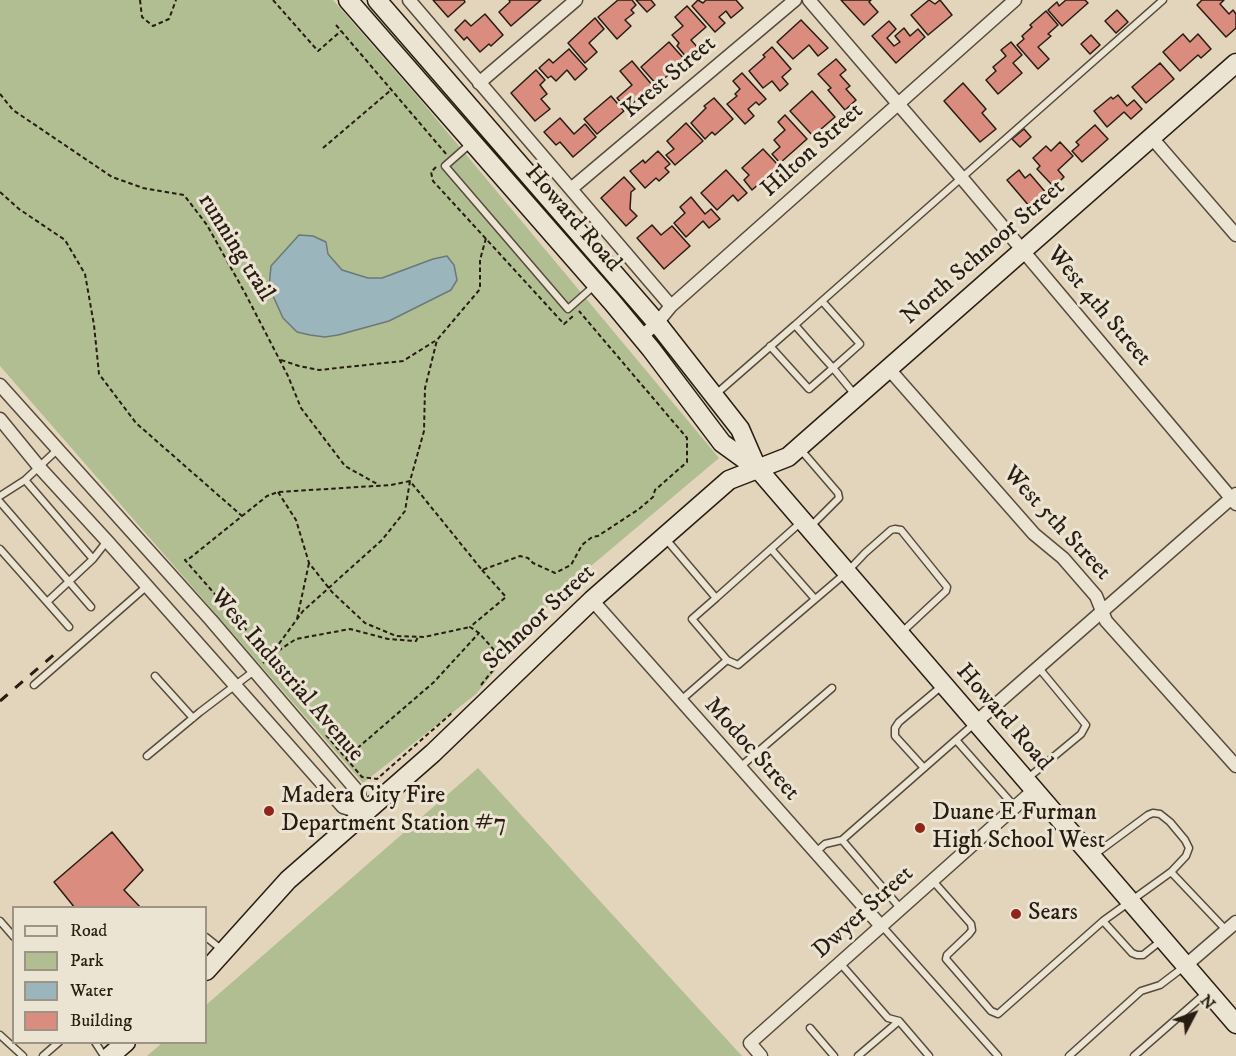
<!DOCTYPE html>
<style>
body{margin:0}
#map{position:relative;width:1236px;height:1056px;overflow:hidden;background:#e2d5bb;font-family:"IM FELL DW Pica",serif}
canvas{display:block}
.legend{position:absolute;left:12px;top:906px;width:195px;height:138px;box-sizing:border-box;background:#ece4d3;border:2px solid #9e9486;margin:0;padding:8px 10px;list-style:none;font-size:18px;color:#281c13}
.legend li{display:flex;align-items:center;gap:12px;height:30px}
.legend b{width:30px;border:2px solid #9e9486}
.north{position:absolute;left:1164px;top:984px;width:60px;height:60px;-webkit-text-stroke:4px #ece4d3;paint-order:stroke;rotate:49deg;font-size:16px;font-weight:700;line-height:24px;text-align:center;color:#281c13}
.north::after{content:'';display:block;margin:auto;width:21px;height:27px;background:#281c13;clip-path:polygon(50% 0,100% 100%,50% 72%,0 100%)}
</style>
<div id="map">
<canvas width="1236" height="1056"></canvas>
<ul class="legend">
<li><b style="height:8px;background:#ece4d3"></b>Road</li>
<li><b style="height:16px;background:#b0be92"></b>Park</li>
<li><b style="height:16px;background:#9bb5bc"></b>Water</li>
<li><b style="height:16px;background:#da8d7e"></b>Building</li>
</ul>
<div class="north">N</div>
</div>
<script>
const context = document.querySelector('canvas').getContext('2d');
context.lineJoin = 'round';
function paint(path, color) {
  context.fillStyle = color;
  context.fill(path, 'evenodd');
}
function toPath(rows) {
  const path = new Path2D();
  for (const r of rows) {
    path.moveTo(r[0], r[1]);
    for (let i = 2; i < r.length; i += 2) path.lineTo(r[i], r[i + 1]);
  }
  return path;
}
function stroke(path, color, width, dash) {
  context.strokeStyle = color;
  context.lineWidth = width;
  context.lineCap = dash ? 'butt' : 'round';
  context.setLineDash(dash || []);
  context.stroke(path);
}
function write(font, color, halo, rows, align = 'center') {
  context.font = font + ' "IM FELL DW Pica",serif';
  context.lineWidth = 6;
  context.setLineDash([]);
  context.textBaseline = 'middle';
  context.strokeStyle = halo;
  context.fillStyle = color;
  for (const [text, x, y, turn = 0] of rows) {
    context.save();
    context.translate(x, y);
    context.rotate((+turn || 0) * Math.PI / 180);
    context.textAlign = isNaN(turn) ? turn : align;
    if (halo) context.strokeText(text, 0, 0);
    context.fillText(text, 0, 0);
    context.restore();
  }
}
const green = toPath([
 [0,0,333,0,418,97,719,458,559,593,476,694,363,783,0,366],
 [478,768,742,1056,147,1056,162,1043,206,1042,206,1005]
]);
const water = toPath([
 [299,235,313,236,326,242,328,254,342,270,368,278,382,278,433,259,447,256,454,265,457,280,451,290,389,321,338,335,325,337,310,335,297,332,283,318,269,287,271,266,299,235]
]);
const building = toPath([
 [433,0,464,0,465,2,448,17,433,0],
 [509,0,541,0,511,26,499,12,510,2,509,0],
 [618,0,632,0,636,5,631,10,634,13,625,20,631,26,617,39,598,17,618,0],
 [636,0,651,0,655,5,647,12,636,0],
 [698,0,703,3,706,0,736,0,743,8,731,18,726,11,719,17,725,23,715,32,692,6,698,0],
 [841,0,871,0,869,2,878,12,864,25,841,0],
 [929,0,935,4,940,0,952,15,928,35,911,15,929,0],
 [1066,0,1085,0,1088,3,1062,26,1048,10,1057,2,1059,6,1066,0],
 [1202,0,1224,0,1220,4,1229,14,1233,10,1236,14,1236,28,1226,37,1197,5,1202,0],
 [687,6,706,27,691,40,698,48,687,58,677,46,679,43,672,35,683,26,675,17,687,6],
 [1117,10,1128,22,1116,33,1105,21,1117,10],
 [1046,11,1058,25,1048,34,1051,36,1038,47,1049,59,1038,69,1017,45,1024,39,1022,36,1032,27,1030,25,1046,11],
 [485,14,503,35,491,46,489,44,480,52,467,37,464,40,455,30,465,20,471,26,485,14],
 [595,18,604,29,589,43,597,52,585,63,568,43,595,18],
 [801,20,828,48,818,56,809,45,793,59,777,42,801,20],
 [889,21,896,29,887,38,894,46,900,42,895,36,904,28,910,36,918,29,925,37,896,63,872,36,889,21],
 [1183,34,1190,42,1198,34,1211,49,1201,58,1198,55,1180,71,1163,52,1183,34],
 [1091,35,1100,45,1090,54,1081,44,1091,35],
 [669,42,685,60,657,85,641,67,669,42],
 [1011,42,1022,55,1013,63,1022,73,998,94,986,80,996,71,993,67,1006,56,1001,50,1011,42],
 [772,47,791,69,782,77,788,84,780,91,772,81,763,88,749,71,765,57,763,55,772,47],
 [569,49,587,69,575,80,567,70,556,81,551,76,548,78,539,68,549,59,553,63,569,49],
 [836,59,846,70,840,75,850,86,846,89,856,100,845,110,828,90,831,88,818,74,836,59],
 [632,61,653,86,626,109,617,98,632,85,620,71,632,61],
 [1160,63,1174,79,1146,103,1132,87,1160,63],
 [536,70,545,80,540,85,547,94,541,99,550,109,535,121,511,93,536,70],
 [742,73,766,99,759,105,756,102,748,109,754,116,745,124,727,104,737,96,735,94,740,89,733,81,742,73],
 [963,83,986,109,982,113,996,129,980,142,944,101,963,83],
 [812,91,835,117,813,136,790,111,812,91],
 [1118,95,1127,106,1134,100,1142,109,1131,119,1124,112,1107,127,1094,111,1111,97,1113,99,1118,95],
 [611,96,624,111,597,134,584,119,611,96],
 [714,98,733,119,715,135,712,132,705,139,691,123,706,108,704,106,714,98],
 [785,115,807,139,780,163,772,154,780,147,774,140,785,130,778,122,785,115],
 [560,118,574,134,585,124,596,137,573,157,560,142,556,145,544,132,560,118],
 [686,123,703,141,675,165,666,155,674,149,667,141,686,123],
 [1095,125,1108,139,1082,162,1072,151,1079,145,1076,142,1095,125],
 [1024,129,1031,137,1020,147,1012,139,1024,129],
 [1060,142,1073,156,1058,170,1064,177,1054,187,1037,169,1040,166,1033,158,1046,146,1051,151,1060,142],
 [763,149,779,166,752,190,744,180,749,175,742,168,763,149],
 [658,151,670,164,665,168,669,172,659,181,656,178,645,188,630,171,643,160,645,163,658,151],
 [726,170,747,193,738,201,733,195,717,210,701,193,726,170],
 [1019,170,1025,178,1030,174,1047,194,1030,207,1007,180,1019,170],
 [624,177,635,189,631,192,630,209,637,216,626,226,601,198,624,177],
 [691,197,705,214,711,209,720,219,709,228,703,221,686,237,674,223,685,213,680,207,691,197],
 [652,225,661,235,672,226,690,246,664,269,637,238,652,225],
 [112,832,143,870,124,890,141,908,75,908,54,882,112,832]
]);
const path = toPath([
 [140,0,142,17,153,26,169,19,176,0],
 [273,0,318,51,341,31],
 [336,25,447,155],
 [0,94,13,110,112,177,143,188,184,195,207,225,245,293,288,376,301,408,345,466,379,485],
 [323,148,391,90],
 [436,167,431,172,433,181,564,324,573,316],
 [0,192,19,209,65,240,85,274,94,325,99,374,136,423,242,516],
 [281,360,299,366,319,370,403,361,435,341],
 [278,492,296,520,309,563,332,592,365,623,396,636,424,637,470,627],
 [297,619,309,563],
 [272,655,296,639,350,629,388,639,416,641,418,637],
 [270,656,303,611,382,540,405,511,410,481,424,431,425,388,437,340,480,289,480,260,486,238],
 [263,663,270,657,185,560,190,558,267,496,278,492,391,485,410,481,482,570,520,556,528,558,533,563,555,573,571,565,582,545,592,537,598,536,639,509,653,497,655,490,687,462,687,438,579,311],
 [481,685,502,659,479,633,470,627,506,597,482,570],
 [326,735,362,777,377,779,453,712],
 [346,758,434,682,479,633]
]);
const lane = toPath([
 [470,144,445,166,568,309,594,286],
 [822,301,1163,0],
 [770,346,809,389,833,368,860,344,822,301,795,325,816,349,833,368,856,396],
 [716,394,795,325],
 [801,450,838,493,839,498,811,526],
 [25,480,93,559],
 [0,496,25,480,57,450],
 [0,502,91,607],
 [665,538,716,598,692,619,727,660,680,701],
 [0,549,47,602,93,559,107,541],
 [771,549,815,599],
 [716,598,800,523],
 [47,602,69,627],
 [727,660,738,665,847,572,865,553,891,530,895,529,901,530,947,587,946,591,901,633],
 [155,676,193,718],
 [34,685,147,586],
 [956,740,1015,807],
 [147,756,200,712,254,671],
 [739,768,832,688],
 [924,768,895,736,895,728,899,722,943,685],
 [1028,778,1081,734,1086,725,1038,667],
 [816,852,825,844,842,840],
 [1171,872,1226,930],
 [933,881,971,924,972,930,969,934,947,955,946,959,991,1011,998,1014,1103,921,1171,872,1186,856,1189,848,1185,840,1170,822,1160,814,1153,813,1148,815,1094,855],
 [901,909,842,840,974,724],
 [0,921,14,937],
 [1103,921,1132,953,1137,955,1143,955,1162,940],
 [882,926,998,1056],
 [206,937,221,949],
 [840,963,888,1018,899,1021,929,1056],
 [810,1028,834,1056],
 [0,1035,23,1056],
 [95,1042,104,1056],
 [43,1056,59,1042],
 [858,1056,899,1021],
 [1069,1056,1141,991,1160,985,1185,966],
 [1134,1056,1207,992]
]);
const street = toPath([
 [409,0,671,306],
 [809,0,961,177,1236,504],
 [479,83,576,0],
 [1152,138,1236,235],
 [572,188,795,0],
 [641,337,657,323,671,306,1015,0],
 [888,368,1034,534,1063,558,1096,596,1106,621,1236,766],
 [0,385,211,620,359,793,363,813,343,807,107,541,40,468,0,419],
 [592,600,881,926],
 [976,722,1236,494],
 [1185,966,1236,922],
 [761,1056,750,1043,1034,790]
]);
const secondary = toPath([
 [348,0,612,302,651,349,722,443,758,469,1236,1024],
 [377,0,657,323,740,429,757,468],
 [206,971,288,880,433,753,592,600,729,480,788,457,1236,63],
 [110,1056,126,1042]
]);
const rail = toPath([
 [0,701,56,653]
]);
const markers = [
 [269,811,6,"#8f2418"],
 [920,828,6,"#8f2418"],
 [1016,914,6,"#8f2418"]
];
const streetNames = [
 ["Krest Street",670,78,-40],
 ["Hilton Street",813,151,-42],
 ["Howard Road",572,219,49],
 ["running trail",235,248,58],
 ["North Schnoor Street",984,253,-41],
 ["West 4th Street",1098,307,50],
 ["West 5th Street",1056,524,47],
 ["Schnoor Street",540,618,-43],
 ["West Industrial Avenue",286,676,49],
 ["Howard Road",1003,718,49],
 ["Modoc Street",751,750,48],
 ["Dwyer Street",864,913,-42]
];
const poiNames = [
 ["Madera City Fire",281,797],
 ["Department Station #7",281,825],
 ["Duane E Furman",932,814],
 ["High School West",932,842],
 ["Sears",1028,914]
];
paint(green, '#b0be92');
paint(water, '#9bb5bc');
stroke(water, '#6d7878', 1.5);
paint(building, '#da8d7e');
stroke(building, '#281c13', 1.5);
stroke(lane, '#564a3d', 9);
stroke(street, '#564a3d', 15);
stroke(secondary, '#281c13', 21);
stroke(path, '#281c13', 2, [4.5, 3]);
stroke(lane, '#ece4d3', 6);
stroke(street, '#ece4d3', 12);
stroke(secondary, '#ece4d3', 18);
stroke(rail, '#281c13', 3, [10, 10]);
for (const [x, y, r, color] of markers) {
  const dot = new Path2D();
  dot.arc(x, y, r, 0, 2 * Math.PI);
  context.fillStyle = color;
  context.fill(dot);
  stroke(dot, '#ece4d3', 2);
}
write('24px', '#281c13', '#ece4d3', streetNames);
write('24px', '#281c13', '#ece4d3', poiNames, 'left');
</script>
